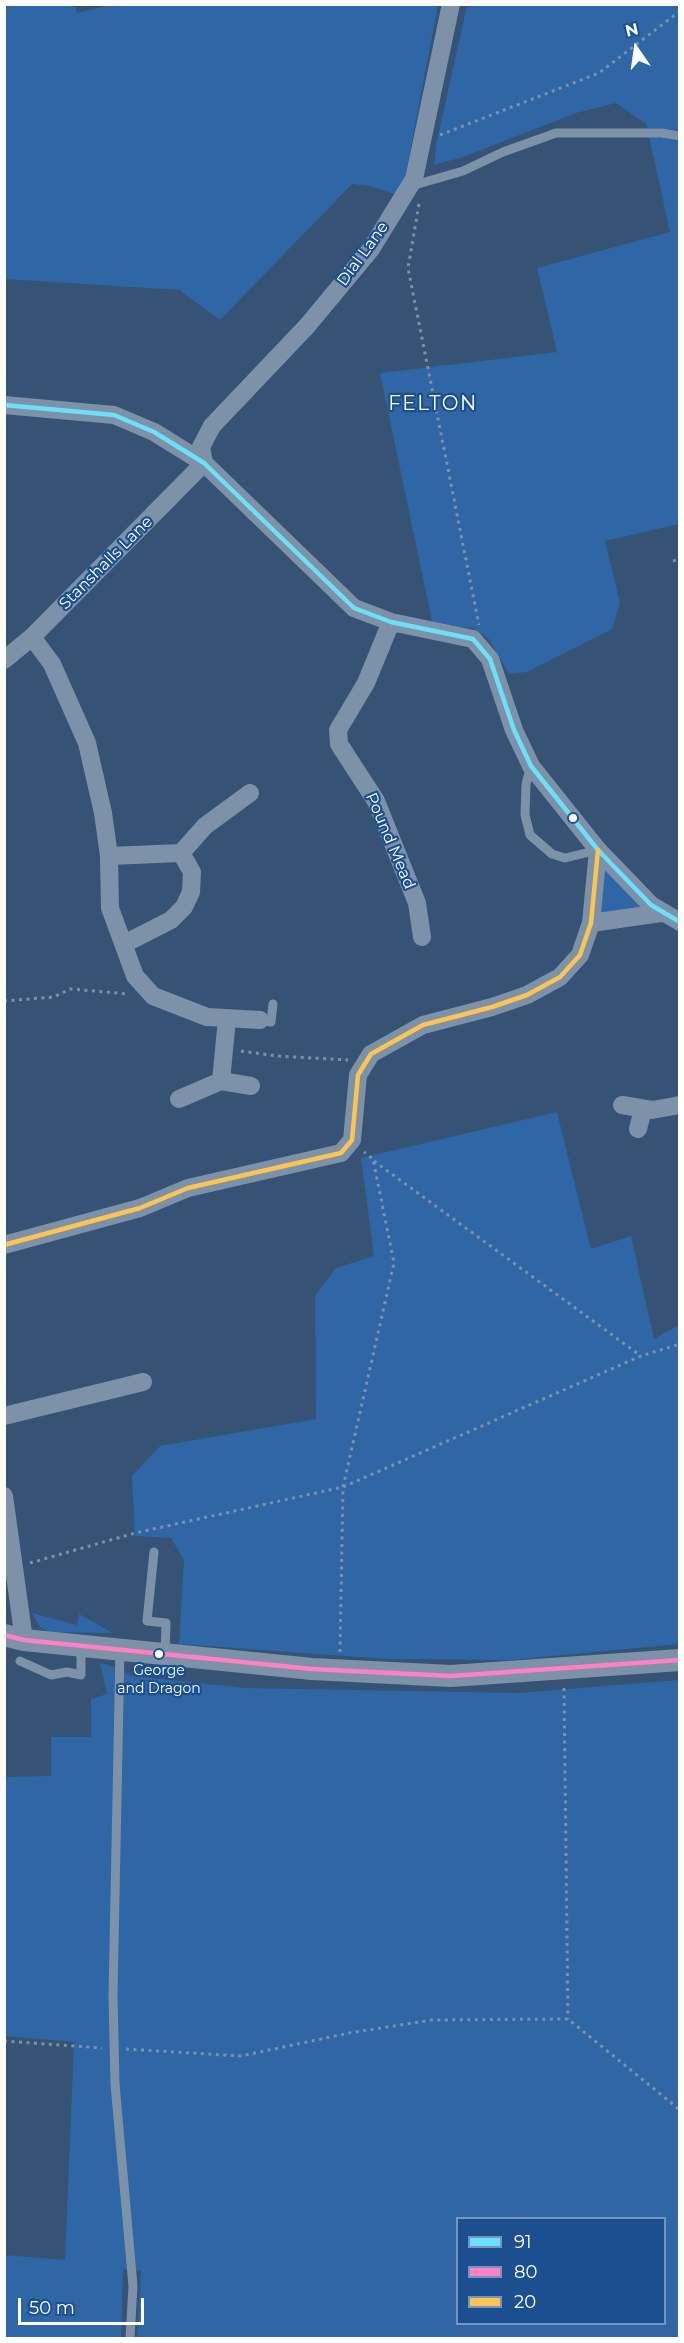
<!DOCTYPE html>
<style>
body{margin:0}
#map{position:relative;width:684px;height:2343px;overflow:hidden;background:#365274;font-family:Montserrat,sans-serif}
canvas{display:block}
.frame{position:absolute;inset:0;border:6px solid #fff;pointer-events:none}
.legend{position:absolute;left:456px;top:2217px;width:210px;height:108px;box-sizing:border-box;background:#1b4f8f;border:2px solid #7695bc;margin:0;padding:8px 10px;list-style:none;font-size:18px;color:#fff}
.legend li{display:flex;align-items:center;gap:12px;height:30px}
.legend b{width:30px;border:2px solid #7695bc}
.north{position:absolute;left:606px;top:18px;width:60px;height:60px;-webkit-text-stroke:4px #1b4f8f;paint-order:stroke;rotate:347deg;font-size:16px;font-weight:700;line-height:24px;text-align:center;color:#fff}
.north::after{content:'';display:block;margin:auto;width:21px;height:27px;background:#fff;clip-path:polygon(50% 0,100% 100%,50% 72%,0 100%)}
.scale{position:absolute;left:18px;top:2298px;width:126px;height:27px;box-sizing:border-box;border:3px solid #fff;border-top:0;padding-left:8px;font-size:18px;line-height:21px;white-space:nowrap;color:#fff;-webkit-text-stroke:4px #1b4f8f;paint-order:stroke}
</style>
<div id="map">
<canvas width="684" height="2343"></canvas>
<div class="frame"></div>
<ul class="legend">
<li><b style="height:8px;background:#6ddff8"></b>91</li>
<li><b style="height:8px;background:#ff80c5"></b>80</li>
<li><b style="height:8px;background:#fcc553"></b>20</li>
</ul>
<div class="north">N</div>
<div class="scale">50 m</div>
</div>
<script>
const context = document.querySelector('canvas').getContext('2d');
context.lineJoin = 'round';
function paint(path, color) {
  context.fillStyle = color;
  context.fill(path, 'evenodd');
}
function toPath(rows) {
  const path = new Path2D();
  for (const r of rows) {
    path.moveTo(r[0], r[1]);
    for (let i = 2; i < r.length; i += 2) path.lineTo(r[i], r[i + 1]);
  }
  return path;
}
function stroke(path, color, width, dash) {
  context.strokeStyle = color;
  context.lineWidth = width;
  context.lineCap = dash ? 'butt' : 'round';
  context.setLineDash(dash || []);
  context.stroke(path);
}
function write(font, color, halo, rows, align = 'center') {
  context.font = font + ' Montserrat,sans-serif';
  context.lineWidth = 4.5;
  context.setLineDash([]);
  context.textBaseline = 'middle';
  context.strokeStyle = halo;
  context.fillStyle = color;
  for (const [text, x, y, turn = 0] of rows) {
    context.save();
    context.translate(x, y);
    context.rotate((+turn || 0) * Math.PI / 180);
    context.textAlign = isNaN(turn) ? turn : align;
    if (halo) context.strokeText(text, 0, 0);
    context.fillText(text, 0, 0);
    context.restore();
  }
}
const green = toPath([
 [114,4,438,5,405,178,397,195,370,186,352,184,220,320,179,290,5,279,4,5,75,5,77,13],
 [467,5,679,5,679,130,647,128,646,124,616,103,576,113,463,157,434,165,436,145],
 [649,136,679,141,679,524,605,541,620,603,612,629,527,672,509,674,488,638,473,628,433,626,380,373,557,352,537,268,670,232],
 [604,864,643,908,595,914],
 [557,1112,591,1249,631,1236,654,1339,679,1325,679,1644,510,1660,386,1659,179,1644,184,1560,171,1538,135,1536,132,1476,160,1446,316,1419,315,1296,336,1268,374,1256,361,1158],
 [32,1613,77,1625,79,1614,113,1633,49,1632,40,1627],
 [100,1663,118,1668,132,1676,246,1688,520,1693,679,1680,679,2338,137,2338,141,2271,123,2269,121,2338,5,2338,5,2255,65,2260,74,2042,5,2036,4,1777,51,1776,51,1737,91,1737,91,1699,107,1694],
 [458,2218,664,2218,664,2324,458,2324]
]);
const path = toPath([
 [440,135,599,73,680,11],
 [419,204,408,268,479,625],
 [673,561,680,559],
 [4,1001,54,997,70,989,129,994],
 [241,1051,277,1056,348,1060],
 [374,1161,641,1356],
 [30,1563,135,1533,343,1487,641,1356,680,1344],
 [340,1652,343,1487,394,1263,373,1159,364,1152],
 [564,1688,568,2019],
 [4,2041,102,2048],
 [126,2049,241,2056,349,2033,432,2020,568,2019,680,2110]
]);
const service = toPath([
 [411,186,463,171,503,152,556,133,661,133,680,136],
 [531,766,526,784,525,815,530,835,552,854,565,858,598,850],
 [260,1020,271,1022,273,1004],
 [154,1552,147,1621,166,1623,165,1654],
 [120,1649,113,1995,115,2084,133,2286,130,2338],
 [20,1661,51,1675,67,1672,81,1675,81,1646]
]);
const minor = toPath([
 [4,405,114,415,154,432,204,463,354,608,391,622,473,639,490,659,514,730,531,766,598,850,651,905,680,922],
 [204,463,201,447,212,426,307,326,371,249,414,179,451,4],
 [391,622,366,683,338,730,339,744,376,801,417,903,422,937],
 [32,637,52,664,87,743,103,813,109,856,110,908,135,976,153,996,207,1017,260,1020],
 [4,660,32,637,204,463],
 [109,856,181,853,205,826,250,793],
 [591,923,661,913],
 [124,944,171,920,184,907,191,892,192,872,181,853],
 [221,1081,227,1019],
 [179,1099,221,1081,251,1086],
 [622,1105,652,1110,680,1105],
 [638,1129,643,1109],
 [4,1245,140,1208,188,1188,341,1153,352,1140,358,1075,371,1054,423,1025,492,1007,527,995,560,977,580,955,591,923,598,850],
 [4,1416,143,1382],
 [4,1496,24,1640]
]);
const tertiary = toPath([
 [4,1635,24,1640,312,1669,451,1676,680,1660]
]);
const bus1 = toPath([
 [4,405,114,415,154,432,204,463,354,608,391,622,473,639,490,659,514,730,531,766,598,850,651,905,680,922]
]);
const bus2 = toPath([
 [4,1635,24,1640,312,1669,451,1676,680,1660]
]);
const bus3 = toPath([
 [4,1245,140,1208,188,1188,341,1153,352,1140,358,1075,371,1054,423,1025,492,1007,527,995,560,977,580,955,591,923,598,850]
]);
const markers = [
 [573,818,5,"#fff"],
 [159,1654,5,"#fff"]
];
const busNames = [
 ["George",159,1671],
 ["and Dragon",159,1689]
];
const streetNames = [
 ["Dial Lane",363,254,-54],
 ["Stanshalls Lane",106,563,-45],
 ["Pound Mead",390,841,67]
];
const quarterNames = [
 ["FELTON",433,404]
];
paint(green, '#2f66a5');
stroke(path, '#7d92a8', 3, [3, 4.5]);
stroke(service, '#7d92a8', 9);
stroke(minor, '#7d92a8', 18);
stroke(tertiary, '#7d92a8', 22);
stroke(bus1, '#6ddff8', 4.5);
stroke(bus2, '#ff80c5', 4.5);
stroke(bus3, '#fcc553', 4.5);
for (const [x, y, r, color] of markers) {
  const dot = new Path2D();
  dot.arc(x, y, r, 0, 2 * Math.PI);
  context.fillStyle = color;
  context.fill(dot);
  stroke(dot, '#1b4f8f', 2);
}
write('14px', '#fff', '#1b4f8f', busNames);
write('16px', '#fff', '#1b4f8f', streetNames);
context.letterSpacing = '1.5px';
write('20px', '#fff', '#1b4f8f', quarterNames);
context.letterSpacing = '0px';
</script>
